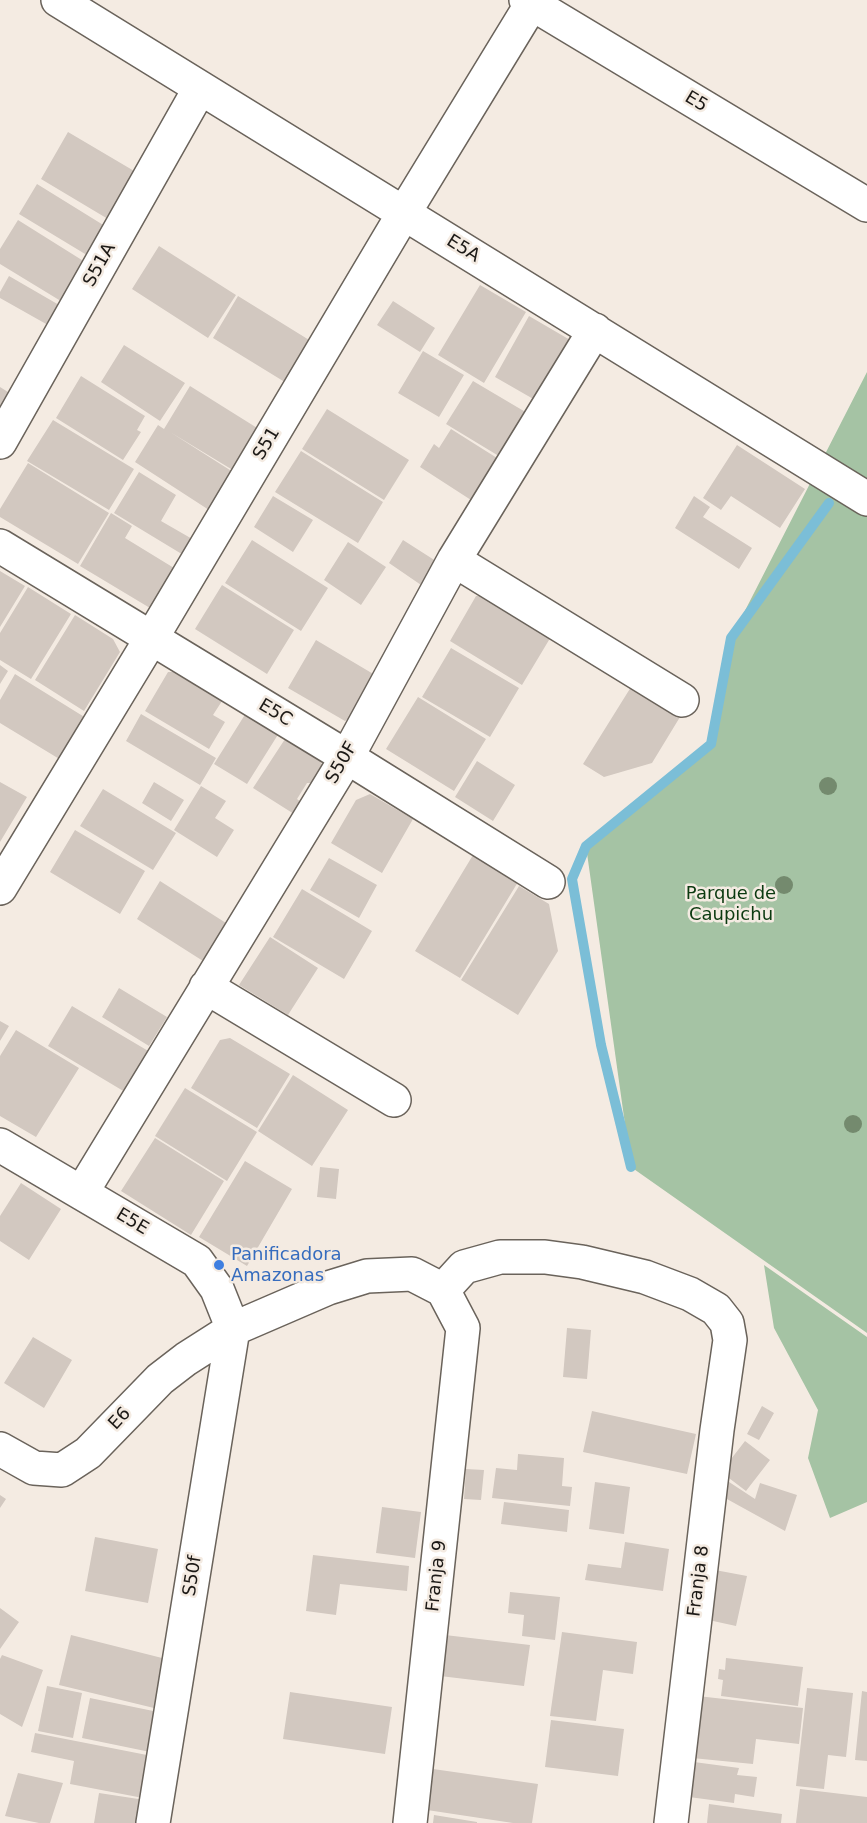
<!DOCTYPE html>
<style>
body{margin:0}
canvas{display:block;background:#f4ebe2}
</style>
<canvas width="867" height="1823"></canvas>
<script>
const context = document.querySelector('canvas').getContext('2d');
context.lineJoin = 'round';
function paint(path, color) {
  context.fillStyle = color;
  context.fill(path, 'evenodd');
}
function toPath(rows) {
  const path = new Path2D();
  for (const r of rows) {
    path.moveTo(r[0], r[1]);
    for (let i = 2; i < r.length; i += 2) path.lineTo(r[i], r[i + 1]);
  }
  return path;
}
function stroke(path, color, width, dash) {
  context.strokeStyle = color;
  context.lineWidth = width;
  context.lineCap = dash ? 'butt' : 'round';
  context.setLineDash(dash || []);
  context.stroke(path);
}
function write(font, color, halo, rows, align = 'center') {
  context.font = font + ' "DejaVu Sans",sans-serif';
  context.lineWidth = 5;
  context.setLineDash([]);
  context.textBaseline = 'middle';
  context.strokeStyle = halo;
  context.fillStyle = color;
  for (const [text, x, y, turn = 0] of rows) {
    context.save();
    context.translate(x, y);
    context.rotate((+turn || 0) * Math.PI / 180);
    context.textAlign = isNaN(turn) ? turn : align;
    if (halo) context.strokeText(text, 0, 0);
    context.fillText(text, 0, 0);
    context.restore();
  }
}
const green = toPath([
 [867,372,867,1333,631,1167,586,846,711,743,731,638],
 [764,1265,867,1337,867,1502,830,1518,808,1458,818,1410,774,1328]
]);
const stream = toPath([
 [631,1167,601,1045,572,879,586,846,711,744,731,638,829,503]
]);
const building = toPath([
 [68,132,146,178,118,225,41,179],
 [37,184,113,231,95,260,19,214],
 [18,220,93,267,69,306,0,264,0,249],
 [159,246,236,295,208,338,132,289],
 [9,276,66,309,55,329,0,298,0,292],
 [480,285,526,312,484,383,438,355],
 [238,296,314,343,288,384,213,338],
 [393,301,435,328,420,352,377,325],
 [529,316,577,344,542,404,495,377],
 [124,345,185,383,160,421,101,382],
 [423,351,464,375,439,417,398,393],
 [81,376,145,416,137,430,141,432,123,460,56,418],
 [473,381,539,420,512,464,446,424],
 [190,386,262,431,236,472,170,432,233,472,209,510,135,462,158,425,164,429],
 [0,387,16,397,0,423],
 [327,409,409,460,384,500,302,449],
 [53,420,134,469,109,510,27,461],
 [451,429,497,458,471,500,420,467,434,444,439,448],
 [737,445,805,489,780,528,731,496,721,510,703,498],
 [301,451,383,502,358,543,275,492],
 [28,463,109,513,78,564,0,517,0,509],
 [139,472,176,495,161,521,194,540,185,556,114,513],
 [273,496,313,520,293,552,254,527],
 [694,496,710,507,703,517,752,548,739,569,675,528],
 [111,513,132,526,125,538,174,568,150,608,80,566],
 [252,540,328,588,301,631,225,583],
 [403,540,439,563,424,587,389,563],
 [348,542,386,567,361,605,324,580],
 [0,571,25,586,0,627],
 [222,585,294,630,267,674,195,629],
 [28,587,71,614,31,679,0,660,0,633],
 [487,595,552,635,522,685,450,641,476,596],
 [75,615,113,639,120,652,84,711,35,680],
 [316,640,375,675,349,718,345,721,288,688],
 [451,648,519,688,490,737,422,697],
 [0,665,8,671,0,684],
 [168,672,173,672,222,701,213,715,225,722,209,749,145,711],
 [15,674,86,718,61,760,0,723,0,700],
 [631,687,680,717,652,763,604,777,583,764],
 [418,697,486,739,454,791,386,749],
 [246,713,279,733,247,784,214,764],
 [141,714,216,758,200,785,126,741],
 [285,739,320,761,323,766,313,783,307,783,297,799,301,802,294,814,253,788],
 [477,761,515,785,493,821,455,797],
 [0,782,27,797,0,842],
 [154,782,184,800,171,821,142,803],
 [201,786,226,801,215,818,234,830,217,857,174,830],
 [103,789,176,833,153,870,80,826],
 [370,794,413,819,382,873,331,843,356,800],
 [75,830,145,871,120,914,50,872],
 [473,855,518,882,460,978,415,951],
 [329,858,377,885,359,918,310,890],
 [160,881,226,923,203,961,137,919],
 [519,886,549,904,558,951,518,1015,461,980],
 [302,889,372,931,344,979,273,937],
 [270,937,318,968,288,1015,239,985],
 [119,988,167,1017,149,1046,102,1017],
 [72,1006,150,1052,125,1092,48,1046],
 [0,1021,9,1026,0,1041],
 [16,1030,79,1068,36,1137,0,1116,0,1056],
 [230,1038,290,1074,257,1128,191,1088,220,1040],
 [293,1075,348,1110,312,1166,258,1131],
 [185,1088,257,1132,227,1181,155,1136],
 [155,1138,224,1181,191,1235,121,1191],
 [245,1161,292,1189,247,1266,199,1237],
 [320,1167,339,1169,336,1199,317,1197],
 [21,1183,61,1209,29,1260,0,1241,0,1216],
 [567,1328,591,1330,587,1379,563,1377],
 [33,1337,72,1360,44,1408,4,1383],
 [762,1406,774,1413,759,1440,747,1434],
 [592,1411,696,1434,687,1474,583,1452],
 [745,1441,770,1460,746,1491,721,1472],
 [518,1454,564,1458,562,1486,572,1487,570,1506,492,1498,496,1468,517,1470],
 [466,1469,484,1470,481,1500,464,1499],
 [723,1478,755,1499,760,1483,797,1495,785,1531,716,1493],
 [595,1482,630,1487,624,1534,589,1529],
 [0,1495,6,1499,0,1508],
 [504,1502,569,1510,567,1532,501,1524],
 [382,1507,421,1512,415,1558,376,1553],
 [95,1537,158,1549,148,1603,85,1591],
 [625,1542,669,1549,663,1591,585,1580,588,1564,621,1568],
 [313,1555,409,1566,407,1591,340,1584,336,1615,306,1611],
 [715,1570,747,1576,736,1626,704,1619],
 [510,1592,560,1597,555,1640,522,1636,524,1615,508,1613],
 [0,1608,19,1622,0,1649],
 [562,1632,637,1642,633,1674,603,1670,596,1721,550,1716],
 [71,1635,166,1659,154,1708,59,1685],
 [445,1635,530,1645,524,1686,440,1676],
 [2,1655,43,1670,22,1727,0,1714,0,1659],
 [726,1658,803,1667,798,1706,721,1696,723,1680,718,1679,719,1669,725,1670],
 [47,1686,82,1693,73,1738,38,1731],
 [807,1688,853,1693,846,1757,828,1755,824,1789,796,1786],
 [862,1691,867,1692,867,1761,855,1760],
 [290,1692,392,1707,385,1754,283,1739],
 [689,1695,803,1708,799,1744,756,1739,753,1764,682,1757],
 [90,1698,163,1713,155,1753,82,1738],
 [551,1720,624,1729,618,1776,545,1767],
 [35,1733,152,1756,143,1798,70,1784,74,1761,31,1752],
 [694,1762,739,1768,737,1775,757,1777,754,1797,735,1794,734,1803,689,1797],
 [433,1769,538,1784,532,1823,513,1823,427,1810],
 [18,1773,63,1783,50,1823,39,1823,5,1816],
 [800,1789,867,1797,867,1823,796,1823],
 [99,1793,145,1800,142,1823,94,1823],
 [709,1804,782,1814,781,1823,707,1823],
 [434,1815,477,1822,477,1823,433,1823]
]);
const minor = toPath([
 [58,0,867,499],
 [526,0,867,205],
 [0,442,200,88],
 [0,546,347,757,548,882],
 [454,560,682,700],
 [0,888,151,639,404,213,534,0],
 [206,987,394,1100],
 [0,1145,197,1261,217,1289,233,1329,153,1823],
 [82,1192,347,757,454,560,595,330],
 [443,1290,464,1267,500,1257,545,1257,582,1262,645,1277,690,1294,716,1309,727,1323,730,1340,717,1430,671,1823],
 [0,1449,34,1468,62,1470,88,1453,160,1379,186,1359,233,1329,328,1288,367,1276,412,1274,443,1290,463,1328,410,1823]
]);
const trees = [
 [828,786],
 [784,885],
 [853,1124]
];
const markers = [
 [219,1265,6,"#3f7fe0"]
];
const streetNames = [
 ["E5",696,102,31],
 ["E5A",463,249,32],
 ["S51A",100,265,-61],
 ["S51",267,444,-59],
 ["E5C",275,713,31],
 ["S50F",342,763,-60],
 ["E5E",132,1222,31],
 ["E6",120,1419,-47],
 ["S50f",193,1576,-81],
 ["Franja 9",437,1576,-84],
 ["Franja 8",699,1581,-83]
];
const parkNames = [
 ["Parque de",731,894],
 ["Caupichu",731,915]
];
const shopNames = [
 ["Panificadora",231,1255],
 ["Amazonas",231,1276]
];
paint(green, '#a5c3a4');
stroke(stream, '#7bbed7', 10);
paint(building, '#d2c8c0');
stroke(minor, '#6a635b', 36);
stroke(minor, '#fff', 33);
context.fillStyle = '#748a6e';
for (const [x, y] of trees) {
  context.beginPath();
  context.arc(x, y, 9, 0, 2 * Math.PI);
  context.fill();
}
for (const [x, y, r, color] of markers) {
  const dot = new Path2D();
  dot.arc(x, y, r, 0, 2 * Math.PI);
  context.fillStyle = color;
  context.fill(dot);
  stroke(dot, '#f4ebe2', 2);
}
write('18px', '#1c1916', '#f4ebe2', streetNames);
write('18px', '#0b3a10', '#f4ebe2', parkNames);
write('18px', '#366cbe', '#f4ebe2', shopNames, 'left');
</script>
